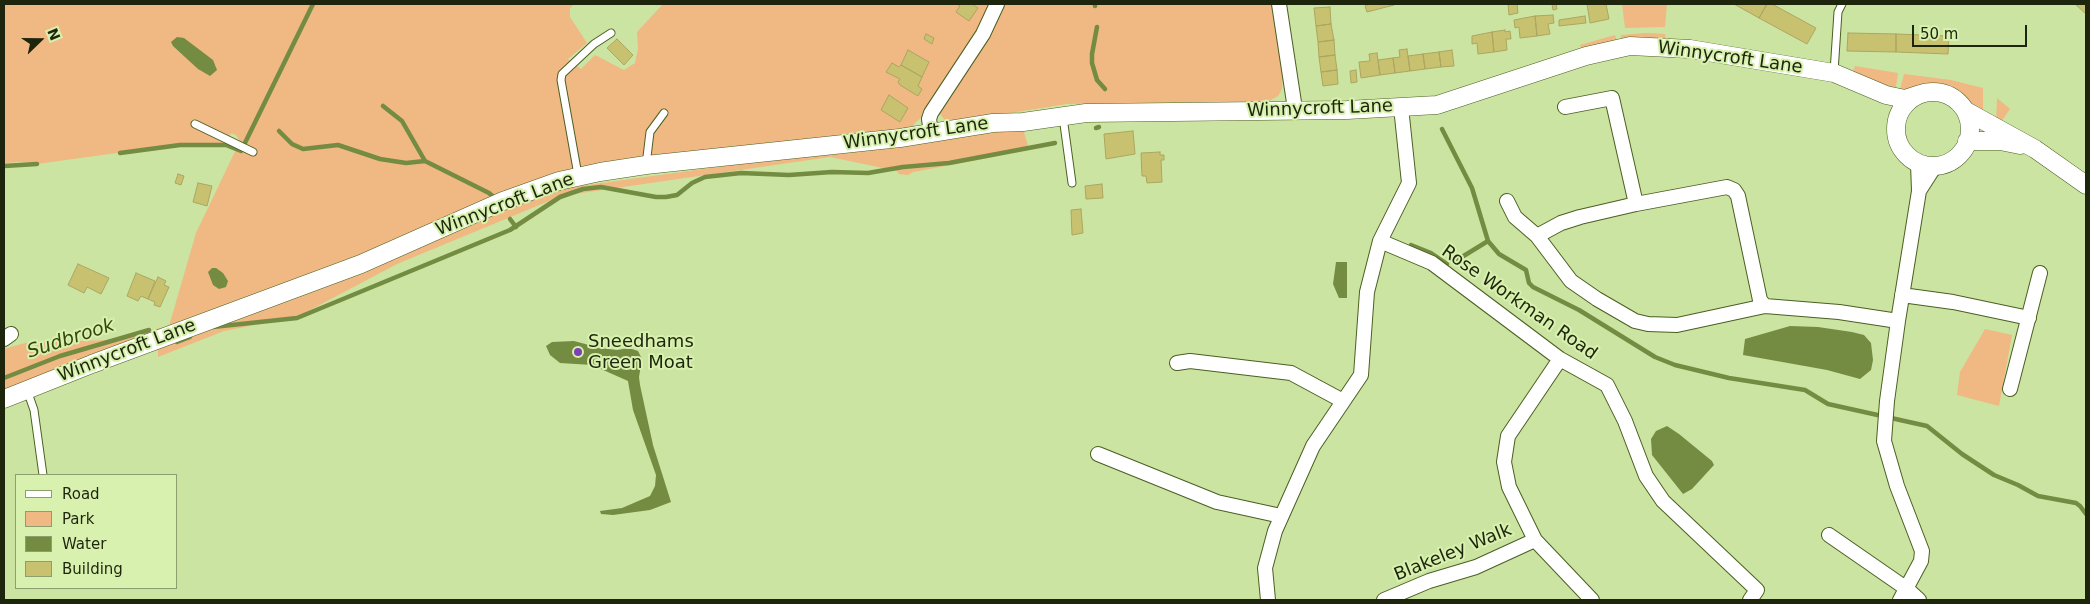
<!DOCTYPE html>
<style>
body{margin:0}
#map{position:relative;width:2090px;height:604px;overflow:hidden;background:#cbe4a2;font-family:"DejaVu Sans",sans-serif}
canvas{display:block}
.frame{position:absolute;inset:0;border:5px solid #1d250c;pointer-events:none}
.legend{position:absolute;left:15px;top:474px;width:162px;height:115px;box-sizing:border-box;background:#d8f1af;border:1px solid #8d9f6e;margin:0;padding:6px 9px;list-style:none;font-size:15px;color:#1d250c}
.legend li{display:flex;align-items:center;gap:10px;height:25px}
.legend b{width:25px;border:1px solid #8d9f6e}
.north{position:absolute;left:15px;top:15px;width:50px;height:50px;-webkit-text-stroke:4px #d8f1af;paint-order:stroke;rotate:68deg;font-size:14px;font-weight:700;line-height:20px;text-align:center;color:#1d250c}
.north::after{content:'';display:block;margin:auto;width:18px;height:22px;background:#1d250c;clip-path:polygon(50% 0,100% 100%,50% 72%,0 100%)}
.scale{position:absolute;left:1912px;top:25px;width:115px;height:22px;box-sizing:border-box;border:2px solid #1d250c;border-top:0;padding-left:6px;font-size:15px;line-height:18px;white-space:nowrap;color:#1d250c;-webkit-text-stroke:4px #d8f1af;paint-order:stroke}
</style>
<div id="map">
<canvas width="2090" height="604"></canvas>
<div class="frame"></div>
<ul class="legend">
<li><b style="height:6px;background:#fff"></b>Road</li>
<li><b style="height:14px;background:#f0b882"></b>Park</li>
<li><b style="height:14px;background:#738c42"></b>Water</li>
<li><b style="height:14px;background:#c8c270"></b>Building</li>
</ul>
<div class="north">N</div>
<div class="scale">50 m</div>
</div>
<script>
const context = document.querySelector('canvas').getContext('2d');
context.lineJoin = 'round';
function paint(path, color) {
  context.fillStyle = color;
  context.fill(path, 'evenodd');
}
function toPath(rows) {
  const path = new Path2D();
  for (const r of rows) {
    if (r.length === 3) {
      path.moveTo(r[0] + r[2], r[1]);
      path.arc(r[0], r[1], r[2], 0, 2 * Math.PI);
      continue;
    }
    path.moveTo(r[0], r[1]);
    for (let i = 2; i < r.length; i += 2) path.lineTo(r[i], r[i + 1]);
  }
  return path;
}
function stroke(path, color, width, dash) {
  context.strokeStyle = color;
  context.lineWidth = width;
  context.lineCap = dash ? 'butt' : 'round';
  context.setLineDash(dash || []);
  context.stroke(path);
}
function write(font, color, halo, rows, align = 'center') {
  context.font = font + ' "DejaVu Sans",sans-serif';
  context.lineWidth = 4;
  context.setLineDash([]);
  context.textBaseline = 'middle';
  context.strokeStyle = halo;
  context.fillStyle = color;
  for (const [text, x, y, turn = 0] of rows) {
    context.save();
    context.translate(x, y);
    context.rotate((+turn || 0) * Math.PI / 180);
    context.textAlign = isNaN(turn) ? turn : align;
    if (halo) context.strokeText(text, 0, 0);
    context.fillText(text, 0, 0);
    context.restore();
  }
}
const green = toPath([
 [4,4,574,4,570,8,570,17,587,43,568,59,581,69,595,55,624,70,635,63,638,49,637,32,663,4,991,4,986,17,923,116,914,124,916,128,626,164,419,234,4,393,4,349,25,343,106,340,169,326,196,233,240,141,236,135,231,133,226,145,153,148,37,164,21,162,4,163],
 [1001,4,1273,4,1283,72,1282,89,1278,96,1269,101,1067,104,947,123,940,114,941,108],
 [1622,4,1667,4,1665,27,1625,28],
 [1645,33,1665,34,1666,40,1621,42,1621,35],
 [1615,35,1617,42,1582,50,1580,45],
 [1855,66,1898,73,1895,93,1853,71],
 [1904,74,1951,80,1983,88,1983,115,1968,108,1957,97,1941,90,1927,90,1899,94],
 [1997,98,2010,109,1999,125,1996,124],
 [1022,125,1028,146,994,157,913,172,908,175,899,174,897,171,830,157,561,196,397,264,297,317,224,331,158,357,158,347,558,189],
 [1985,329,2012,335,1999,406,1957,395,1960,372]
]);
const water = toPath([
 [177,37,184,38,213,60,217,70,210,76,198,69,173,46,171,42],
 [1336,262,1347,262,1347,298,1339,298,1333,284],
 [212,268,216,268,223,273,228,281,226,287,219,289,213,285,208,272],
 [1790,326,1818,327,1852,332,1864,335,1871,343,1873,360,1871,370,1860,379,1827,370,1743,355,1745,339],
 [574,341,600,348,617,350,629,348,638,351,642,359,639,377,640,385,653,445,671,502,650,510,613,515,601,514,600,511,622,508,650,496,655,486,656,475,633,410,628,381,592,365,560,363,550,355,546,346,552,342],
 [1667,426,1679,434,1712,461,1714,465,1692,489,1683,494,1652,455,1651,439,1656,431]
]);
const stream = toPath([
 [1095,4,1095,6],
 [1097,27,1092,54,1092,63,1097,80,1105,89],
 [383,106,402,121,425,161,489,193,496,199],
 [1096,128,1099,127],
 [1442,129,1472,188,1488,241,1499,254,1526,270,1529,283,1533,287,1579,310,1655,357,1675,365,1729,378,1805,390,1828,404,1927,426,1962,454,1994,475,2018,485,2038,496,2076,503,2080,506,2086,514],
 [279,131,292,144,303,149,338,145,380,159,406,163,425,161],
 [120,153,180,145,226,145,241,151,313,4],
 [4,166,37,164],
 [510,219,516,227],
 [1411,245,1431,253,1447,264],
 [1457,260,1488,241],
 [213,327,297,318,510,230,560,197,583,189,601,187,656,197,666,197,677,195,692,183,705,177,741,173,789,175,832,172,868,173,903,167,949,163,1055,143],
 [177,342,190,337],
 [4,378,60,356,149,330]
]);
const building = toPath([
 [957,4,972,4,978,8,969,21,956,12,960,6,957,4],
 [1369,4,1393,4,1394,5,1367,12,1365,6,1369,4],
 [1508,4,1517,4,1518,13,1509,15,1508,4],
 [1552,4,1556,4,1557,9,1553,10,1552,4],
 [1587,4,1606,4,1609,19,1590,23,1587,4],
 [1734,4,1767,4,1759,18,1734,4],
 [1767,4,1772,4,1816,28,1807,44,1759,18,1767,4],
 [2075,4,2086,4,2086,14,2075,4],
 [1330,7,1331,24,1316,26,1314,8,1330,7],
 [1553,15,1554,23,1548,24,1550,34,1537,36,1535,16,1553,15],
 [1535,16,1537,36,1520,38,1519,27,1515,28,1514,20,1535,16],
 [1585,16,1586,23,1559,26,1559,20,1585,16],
 [1331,24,1334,40,1318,42,1316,26,1331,24],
 [1505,30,1505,32,1510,31,1511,39,1506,39,1507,50,1494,52,1492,32,1505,30],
 [1492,32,1494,52,1478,54,1477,43,1472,44,1472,36,1492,32],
 [1848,33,1896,34,1896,52,1847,51,1848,33],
 [926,34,934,38,932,44,924,39,926,34],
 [1896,34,1949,36,1948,54,1896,52,1896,34],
 [617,39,633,55,624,65,607,48,617,39],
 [1334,40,1335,55,1319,57,1318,42,1334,40],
 [1407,49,1410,71,1395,73,1393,58,1400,57,1399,50,1407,49],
 [908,50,929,62,922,77,901,65,908,50],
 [1452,50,1454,66,1441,67,1439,52,1452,50],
 [1439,52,1441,67,1425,69,1423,54,1439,52],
 [1377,53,1380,75,1361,78,1359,62,1370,61,1369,54,1377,53],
 [1423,54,1425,69,1410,71,1408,56,1423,54],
 [1335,55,1337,70,1321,72,1319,57,1335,55],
 [1393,58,1395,73,1380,75,1378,60,1393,58],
 [892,63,899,67,901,65,922,77,918,86,922,89,918,96,900,85,898,82,900,79,886,72,892,63],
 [1337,70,1338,84,1323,86,1321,72,1337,70],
 [1356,70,1357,82,1351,83,1350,71,1356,70],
 [889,95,908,108,900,122,881,110,889,95],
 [1133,131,1135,154,1106,159,1104,134,1133,131],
 [1160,152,1160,155,1164,155,1164,160,1161,160,1162,182,1147,183,1146,176,1142,176,1141,153,1160,152],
 [178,174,184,176,181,185,175,183,178,174],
 [198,183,212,186,207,206,193,202,198,183],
 [1102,184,1103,198,1086,199,1085,186,1102,184],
 [1081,209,1083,233,1072,235,1071,210,1081,209],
 [78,264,109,278,101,294,87,287,84,293,68,285,78,264],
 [136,273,155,281,148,299,141,296,138,301,127,296,136,273],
 [158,277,166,281,164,285,169,287,160,307,154,305,155,302,148,299,158,277]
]);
const service = toPath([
 [1834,72,1838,12,1842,4],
 [1063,117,1072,183],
 [195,124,253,152],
 [646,165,650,132,664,113],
 [578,175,561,80,562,74,594,44,611,33],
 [27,390,34,410,43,475]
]);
const minor = toPath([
 [1279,4,1295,109],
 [1565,107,1612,98,1636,204],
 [931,133,929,119,931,113,983,34,997,4],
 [1919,191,1935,166],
 [1507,201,1515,217,1537,236,1571,281,1597,299,1635,321,1648,324,1677,325,1765,306,1839,312,1898,321],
 [1537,236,1561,223,1580,217,1636,204,1727,187,1734,190,1738,196,1760,300,1765,306],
 [1380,241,1432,263,1560,359,1607,385,1625,421,1646,476,1663,501,1757,590,1750,600],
 [1902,295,1953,302,2029,318],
 [4,339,11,334],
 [1560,359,1508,436,1504,462,1509,487,1535,540,1592,600],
 [1177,363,1190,361,1291,373,1343,401],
 [2010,389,2040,273],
 [1098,454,1217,502,1281,516],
 [1829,535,1907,589,1919,600],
 [1268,600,1265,568,1275,531,1313,446,1361,375,1367,292,1380,241,1409,183,1401,107],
 [1384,600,1429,581,1476,567,1535,540],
 [1900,600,1921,561,1922,551,1897,486,1884,441,1887,401,1898,321,1919,191,1918,164]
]);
const tertiary = toPath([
 [1933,129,37],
 [1966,111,2035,149,2086,185],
 [1967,141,2000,141,2020,145],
 [4,399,92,364,361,264,503,201,559,181,600,172,646,165,900,138,993,123,1023,122,1086,113,1347,110,1437,105,1586,56,1630,46,1690,49,1834,73,1886,95,1905,99,1920,94]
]);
const markers = [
 [578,352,5,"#7e40b6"]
];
const streetNames = [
 ["Winnycroft Lane",1730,58,8],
 ["Winnycroft Lane",1320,109,-2],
 ["Winnycroft Lane",916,134,-8],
 ["Winnycroft Lane",505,205,-21],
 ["Rose Workman Road",1519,303,35],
 ["Winnycroft Lane",127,351,-21],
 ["Blakeley Walk",1453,553,-22]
];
const poiNames = [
 ["Sneedhams",588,342],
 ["Green Moat",588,363]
];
const waterNames = [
 ["Sudbrook",71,339,-18]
];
paint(green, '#f0b882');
paint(water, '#738c42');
stroke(stream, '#738c42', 4.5);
paint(building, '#c8c270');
stroke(building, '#aba661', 1);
stroke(service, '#4b5f21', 9);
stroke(minor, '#4b5f21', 16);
stroke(tertiary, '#4b5f21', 19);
stroke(service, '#fff', 7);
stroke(minor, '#fff', 14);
stroke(tertiary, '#fff', 18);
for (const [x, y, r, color] of markers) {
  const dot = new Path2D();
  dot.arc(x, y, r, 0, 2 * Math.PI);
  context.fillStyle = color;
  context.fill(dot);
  stroke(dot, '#d8f1af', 2);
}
write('18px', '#1d250c', '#d8f1af', streetNames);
write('18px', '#1d250c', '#d8f1af', poiNames, 'left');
write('italic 19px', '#35460e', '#d8f1af', waterNames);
</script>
